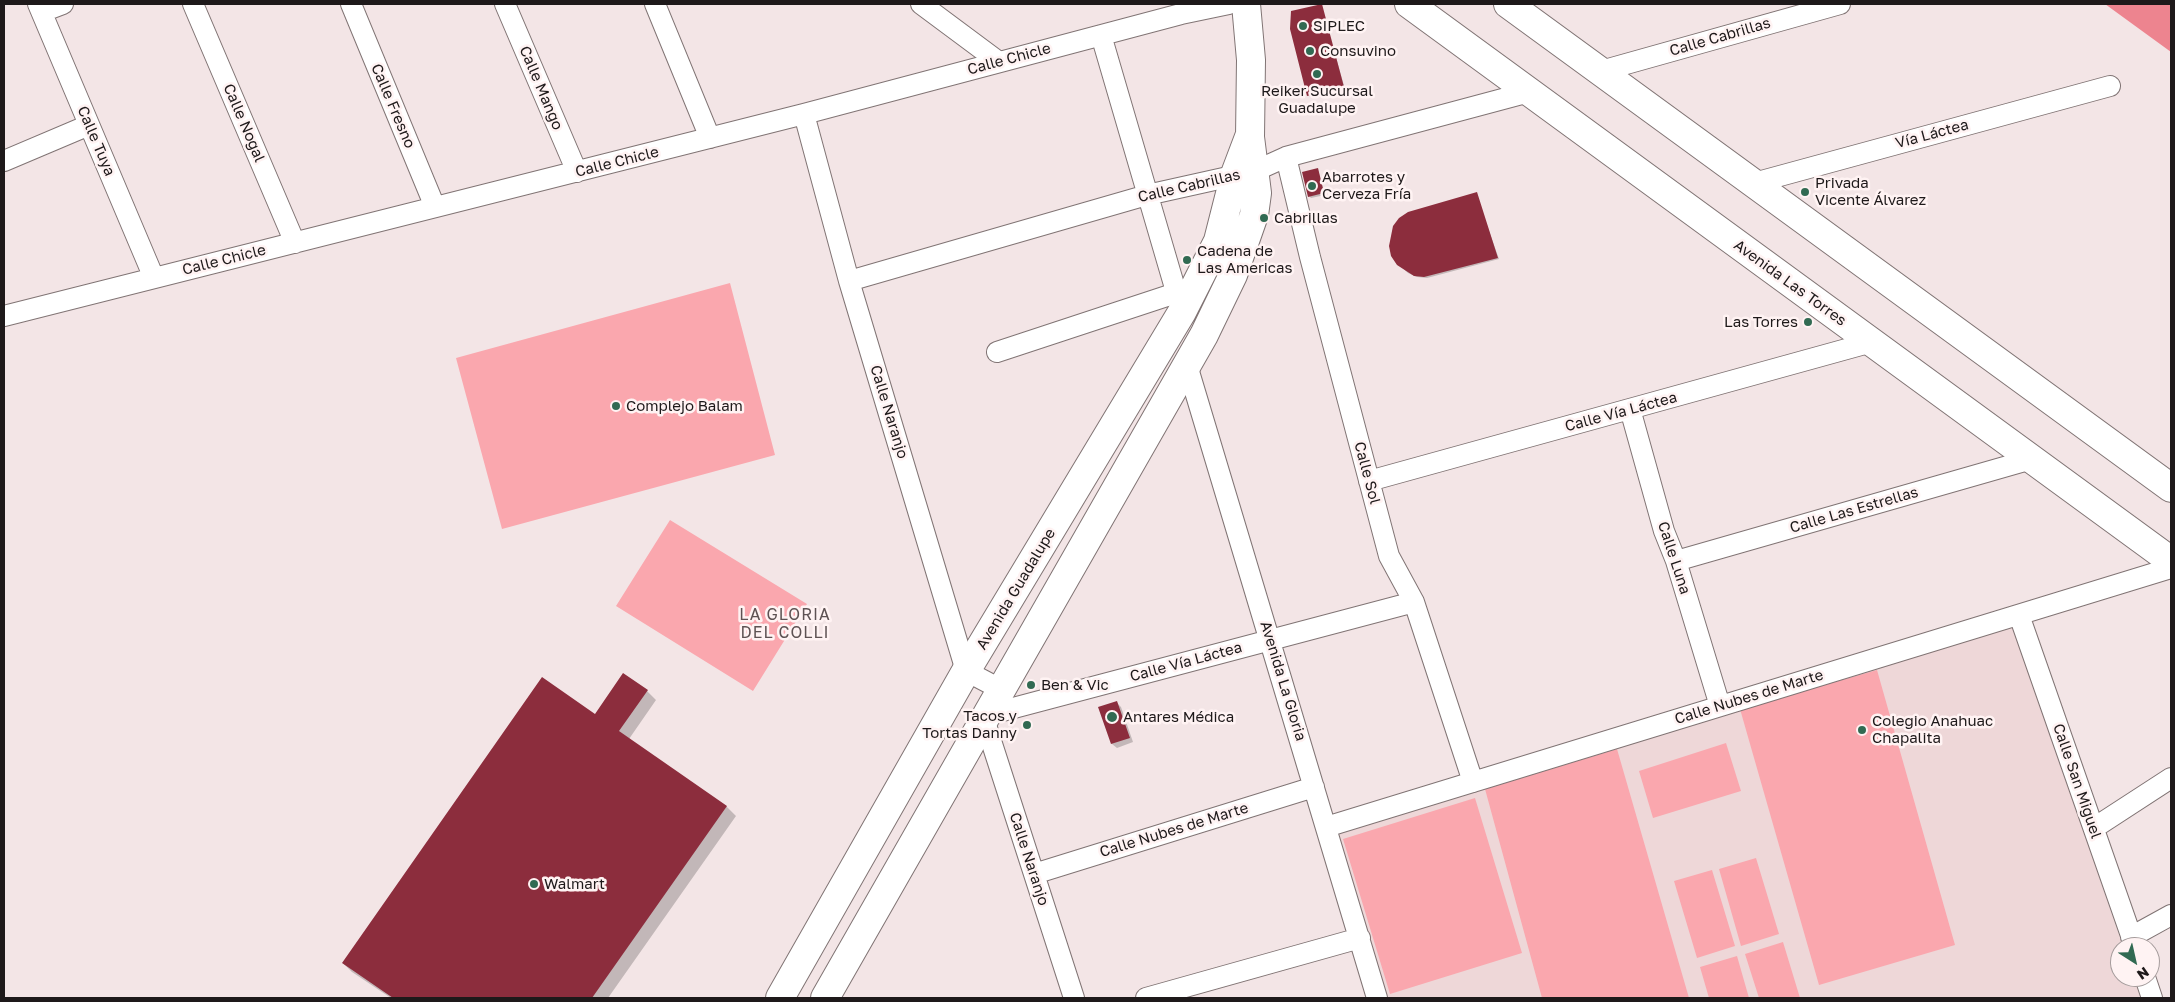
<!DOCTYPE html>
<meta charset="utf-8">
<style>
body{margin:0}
#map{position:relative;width:2175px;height:1002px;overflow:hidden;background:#f3e5e6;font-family:"Golos Text",sans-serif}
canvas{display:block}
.frame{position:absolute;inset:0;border:5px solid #1e191a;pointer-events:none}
.north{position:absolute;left:2110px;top:937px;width:50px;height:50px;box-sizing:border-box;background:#fff3f3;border:1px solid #a59c9c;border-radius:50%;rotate:145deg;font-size:14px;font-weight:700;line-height:20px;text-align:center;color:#1e191a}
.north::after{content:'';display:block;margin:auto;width:18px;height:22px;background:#316a52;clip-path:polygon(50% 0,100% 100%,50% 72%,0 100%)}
</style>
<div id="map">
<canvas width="2175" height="1002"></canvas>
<div class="frame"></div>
<div class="north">N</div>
</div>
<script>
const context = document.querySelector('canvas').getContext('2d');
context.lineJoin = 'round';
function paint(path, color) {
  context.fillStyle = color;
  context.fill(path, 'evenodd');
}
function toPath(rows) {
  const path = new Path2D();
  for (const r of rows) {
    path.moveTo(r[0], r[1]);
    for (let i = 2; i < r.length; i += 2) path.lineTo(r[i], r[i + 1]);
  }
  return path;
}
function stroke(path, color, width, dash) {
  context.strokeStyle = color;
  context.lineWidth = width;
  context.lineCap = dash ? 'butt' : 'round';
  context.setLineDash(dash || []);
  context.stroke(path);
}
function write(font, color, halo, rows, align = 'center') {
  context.font = font + ' "Golos Text",sans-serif';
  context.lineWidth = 5;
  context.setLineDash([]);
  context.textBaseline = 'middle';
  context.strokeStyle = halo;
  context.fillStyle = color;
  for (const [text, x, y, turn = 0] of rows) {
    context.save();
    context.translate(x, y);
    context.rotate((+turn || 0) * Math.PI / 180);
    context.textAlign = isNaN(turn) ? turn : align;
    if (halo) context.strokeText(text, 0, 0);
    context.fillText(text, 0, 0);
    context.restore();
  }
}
const built = toPath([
 [2014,626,2123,947,2120,947,2120,977,2134,977,2141,998,1387,998,1337,834]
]);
const green = toPath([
 [730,283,775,455,502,529,456,358],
 [670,520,807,604,753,691,616,606],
 [1877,670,1955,945,1819,985,1740,709],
 [1726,743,1741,791,1653,818,1639,771],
 [1617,749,1689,998,1542,998,1485,789],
 [1475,798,1522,953,1390,994,1343,839],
 [1756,858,1779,934,1741,946,1719,869],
 [1712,870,1735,946,1697,958,1674,881],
 [1783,942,1800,998,1759,998,1745,954],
 [1737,956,1749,998,1709,998,1700,967]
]);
const forest = toPath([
 [2105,4,2171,4,2171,52]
]);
const shadow = toPath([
 [1321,5,1345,89,1310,97,1309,95],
 [1318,170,1325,195,1311,198,1309,196],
 [1476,194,1499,259,1427,278,1417,277,1408,273,1398,264],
 [647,691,656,700,629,739,726,806,736,816,608,998,391,998,352,972,343,963,596,715],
 [1116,702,1121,707,1133,742,1117,748,1112,744]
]);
const building = toPath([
 [1322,4,1344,87,1307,96,1290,29,1291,11],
 [1318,168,1324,193,1308,197,1302,172],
 [1477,192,1498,258,1424,277,1414,276,1397,265,1391,256,1389,246,1393,226,1399,218,1408,212],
 [623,673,648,690,619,731,727,806,592,998,393,998,342,963,542,677,595,714],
 [1117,701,1130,738,1111,744,1098,707]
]);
const minor = toPath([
 [38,4,154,278],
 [193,4,295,243],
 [351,4,435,207],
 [505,4,577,172],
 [655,4,710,138],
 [921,4,999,62],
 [42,12,63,4],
 [1101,35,1182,312],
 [1601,71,1840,4],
 [804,114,849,281,966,671,1002,690],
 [1286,157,1310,257,1389,556,1414,602,1473,782],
 [4,161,89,125],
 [1754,183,2110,86],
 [849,281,1147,195,1255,171,1286,157,1529,92],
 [4,316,804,114,1181,14,1229,4],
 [997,352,1176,293],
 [1187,365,1377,998],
 [1630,409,1664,531,1676,561,1720,706],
 [1369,481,1872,342],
 [1676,561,2032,459],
 [2019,615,2135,947],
 [987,715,1414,602],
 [984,719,1074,998],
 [1326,827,2171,568],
 [2094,828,2171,778],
 [1034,874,1314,787],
 [2131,937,2171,915],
 [2145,977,2152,998],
 [1146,998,1360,938]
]);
const primary = toPath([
 [1409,4,2171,561],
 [1508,4,2171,488],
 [780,998,966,671,1182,312,1218,241,1235,174,1249,137],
 [825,998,1204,335,1233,275,1254,215,1257,193,1250,137,1251,60,1246,4]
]);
const markers = [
 [1303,26,5,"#316a52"],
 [1310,51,5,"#316a52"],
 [1317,74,5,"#316a52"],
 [1312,186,5,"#316a52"],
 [1805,192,5,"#316a52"],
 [1264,218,5,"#316a52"],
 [1187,260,5,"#316a52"],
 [1808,322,5,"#316a52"],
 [616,406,5,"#316a52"],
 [1031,685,5,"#316a52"],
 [1112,717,6,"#316a52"],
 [1027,725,5,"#316a52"],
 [1862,730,5,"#316a52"],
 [534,884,5,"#316a52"]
];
const poiNames = [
 ["SIPLEC",1313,26],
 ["Consuvino",1320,51],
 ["Reiker Sucursal",1317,91,"center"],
 ["Guadalupe",1317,108,"center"],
 ["Abarrotes y",1322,177],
 ["Cerveza Fría",1322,194],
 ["Privada",1815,183],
 ["Vicente Álvarez",1815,200],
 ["Cabrillas",1274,218],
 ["Cadena de",1197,251],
 ["Las Americas",1197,268],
 ["Las Torres",1798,322,"right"],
 ["Complejo Balam",626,406],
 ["Ben & Vic",1041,685],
 ["Tacos y",1017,716,"right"],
 ["Tortas Danny",1017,733,"right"],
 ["Antares Médica",1123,717],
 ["Colegio Anahuac",1872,721],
 ["Chapalita",1872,738],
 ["Walmart",544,884]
];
const streetNames = [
 ["Calle Cabrillas",1720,37,-16],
 ["Calle Chicle",1009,59,-15],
 ["Calle Mango",541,88,67],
 ["Calle Fresno",393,106,67],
 ["Calle Nogal",244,123,67],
 ["Vía Láctea",1932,134,-15],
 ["Calle Tuya",96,141,67],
 ["Calle Chicle",617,162,-14],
 ["Calle Cabrillas",1189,186,-13],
 ["Calle Chicle",224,260,-14],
 ["Avenida Las Torres",1790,283,36],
 ["Calle Naranjo",889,412,73],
 ["Calle Vía Láctea",1621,412,-15],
 ["Calle Sol",1367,473,75],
 ["Calle Las Estrellas",1854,510,-16],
 ["Calle Luna",1674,558,72],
 ["Avenida Guadalupe",1016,589,-59],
 ["Calle Vía Láctea",1186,662,-15],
 ["Avenida La Gloria",1283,681,73],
 ["Calle Nubes de Marte",1749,697,-17],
 ["Calle San Miguel",2077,781,71],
 ["Calle Nubes de Marte",1174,830,-17],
 ["Calle Naranjo",1029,859,72]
];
const neighbourhoodNames = [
 ["LA GLORIA",785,615],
 ["DEL COLLI",785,633]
];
paint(built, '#eed7d8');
paint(green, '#faa7ae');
paint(forest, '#ed848f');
paint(shadow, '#0003');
paint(building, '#8c2d3d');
stroke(minor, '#807474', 22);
stroke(primary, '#807474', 30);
stroke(minor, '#fff', 20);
stroke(primary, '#fff', 28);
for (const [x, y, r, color] of markers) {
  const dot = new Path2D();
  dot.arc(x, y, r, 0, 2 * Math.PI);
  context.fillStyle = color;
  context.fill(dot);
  stroke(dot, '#fff3f3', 2);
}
write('15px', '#1e191a', '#fff3f3', poiNames, 'left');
write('15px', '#1e191a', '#fff3f3', streetNames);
context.letterSpacing = '1px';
write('16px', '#5e5253', '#fff3f3', neighbourhoodNames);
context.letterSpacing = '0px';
</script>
